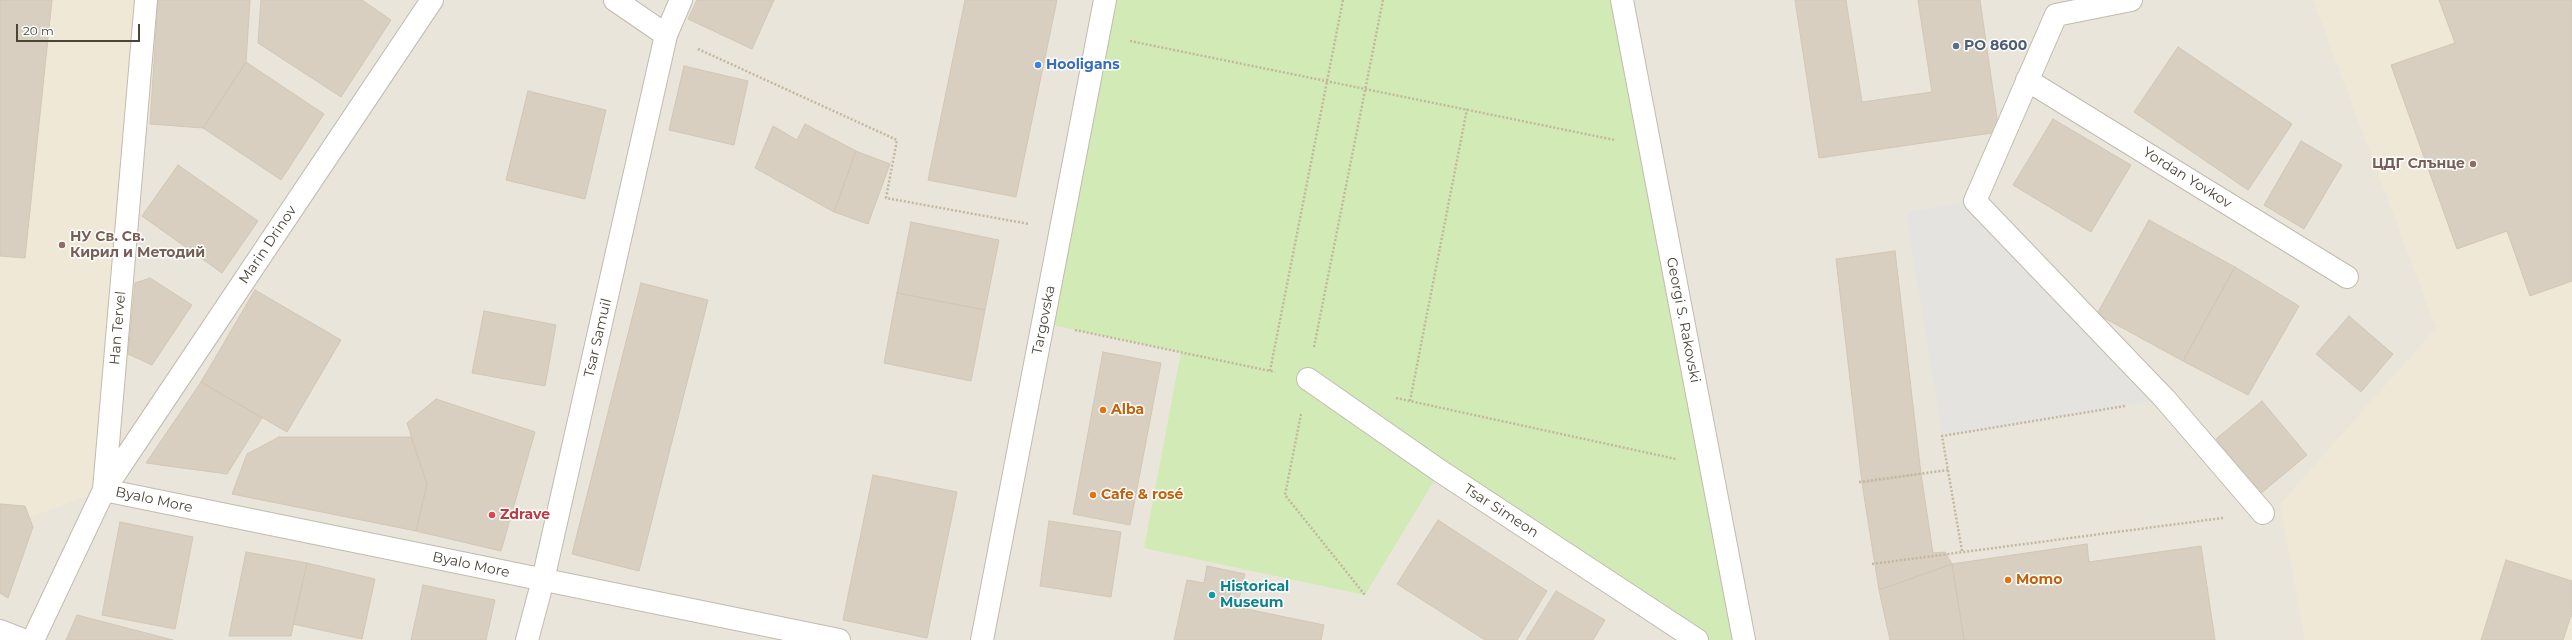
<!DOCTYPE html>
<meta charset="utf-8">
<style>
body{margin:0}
#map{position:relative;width:2572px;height:640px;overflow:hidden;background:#f6f3ec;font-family:Montserrat,sans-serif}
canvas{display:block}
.scale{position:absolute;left:16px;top:24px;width:124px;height:18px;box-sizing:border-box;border:2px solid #4b4439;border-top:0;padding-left:5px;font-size:12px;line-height:14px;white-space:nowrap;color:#4b4439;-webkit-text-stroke:3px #fff;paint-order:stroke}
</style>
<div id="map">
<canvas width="2572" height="640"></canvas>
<div class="scale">20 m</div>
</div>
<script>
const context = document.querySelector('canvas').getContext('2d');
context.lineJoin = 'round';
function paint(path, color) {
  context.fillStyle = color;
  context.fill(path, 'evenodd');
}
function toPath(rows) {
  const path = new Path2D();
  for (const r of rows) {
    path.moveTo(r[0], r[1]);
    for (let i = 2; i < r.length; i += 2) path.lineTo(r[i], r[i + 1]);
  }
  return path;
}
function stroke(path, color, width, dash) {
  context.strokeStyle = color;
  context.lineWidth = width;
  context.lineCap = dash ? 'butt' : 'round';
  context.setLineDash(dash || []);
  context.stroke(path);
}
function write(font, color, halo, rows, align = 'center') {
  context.font = font + ' Montserrat,sans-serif';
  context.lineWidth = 3;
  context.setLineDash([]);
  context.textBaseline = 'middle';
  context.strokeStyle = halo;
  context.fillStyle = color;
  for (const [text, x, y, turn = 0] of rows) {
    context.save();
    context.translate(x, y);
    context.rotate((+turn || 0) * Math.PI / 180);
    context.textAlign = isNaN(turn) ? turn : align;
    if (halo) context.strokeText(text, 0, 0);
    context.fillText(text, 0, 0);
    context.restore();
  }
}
const residential = toPath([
 [146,0,2572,0,2572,640,0,640,0,515]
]);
const education = toPath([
 [0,0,146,0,104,490,19,521,0,515],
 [2313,0,2572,0,2572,640,2305,640,2280,504,2436,328]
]);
const green = toPath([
 [1105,0,1622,0,1744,640,1697,640,1440,471,1365,595,1144,548,1181,352,1043,323]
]);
const parking = toPath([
 [1975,201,2165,399,1942,436,1906,212]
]);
const building = toPath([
 [0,0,52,0,25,258,0,256,0,0],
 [158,0,250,0,246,62,203,128,150,124,158,0],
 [261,0,362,0,391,20,341,97,258,43,261,0],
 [697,0,774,0,752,49,688,19,697,0],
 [965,0,1057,0,1016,197,928,180,965,0],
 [1795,0,1846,0,1862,102,1932,92,1918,0,1980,0,1999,132,1819,158,1795,0],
 [2439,0,2572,0,2572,281,2530,296,2507,231,2457,249,2391,65,2455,43,2439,0],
 [2178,47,2292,124,2248,190,2134,112,2178,47],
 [246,62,324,114,281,180,203,128,246,62],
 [684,66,748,81,734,145,669,130,684,66],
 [528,91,606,110,585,199,506,180,528,91],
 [2053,119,2131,165,2091,232,2013,185,2053,119],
 [805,124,856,151,834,212,755,168,773,126,797,140,805,124],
 [2301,141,2342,165,2304,229,2264,205,2301,141],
 [856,151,890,164,868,224,834,212,856,151],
 [178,165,258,221,222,273,142,216,178,165],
 [2149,220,2235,267,2183,361,2097,314,2149,220],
 [911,222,999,240,985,310,897,293,911,222],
 [1895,251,1921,474,1862,483,1836,259,1895,251],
 [2235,267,2299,306,2248,395,2183,361,2235,267],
 [150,278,192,305,152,365,128,354,135,283,150,278],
 [641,283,708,300,639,571,572,554,641,283],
 [255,290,341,340,287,432,201,382,255,290],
 [897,293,985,310,971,381,884,363,897,293],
 [484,311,556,325,545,386,472,373,484,311],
 [2349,316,2393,354,2361,392,2316,354,2349,316],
 [1103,352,1161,363,1130,525,1073,514,1103,352],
 [201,382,262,418,227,474,146,463,201,382],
 [436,399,535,432,501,551,416,531,427,484,407,423,436,399],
 [2262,401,2307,455,2260,494,2216,439,2262,401],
 [279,437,411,437,427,484,416,531,232,494,247,454,279,437],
 [1921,474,1933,553,1945,552,1952,564,1879,590,1862,483,1921,474],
 [873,475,957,492,927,638,843,620,873,475],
 [0,504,25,506,33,527,8,598,0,593,0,504],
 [1438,520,1547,591,1517,640,1485,640,1397,584,1438,520],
 [1049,521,1121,532,1111,597,1040,586,1049,521],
 [120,522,193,537,175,629,102,615,120,522],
 [2087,544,2089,562,2201,546,2215,640,1964,640,1952,564,2087,544],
 [246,552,307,563,291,636,229,636,246,552],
 [2506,560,2572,581,2572,613,2563,640,2481,640,2506,560],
 [307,563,375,579,362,639,293,624,307,563],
 [1952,564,1964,640,1890,640,1879,590,1952,564],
 [1207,566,1245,574,1237,607,1324,625,1321,640,1174,640,1187,580,1204,583,1207,566],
 [423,585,495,600,486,640,411,640,423,585],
 [1556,591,1605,620,1593,640,1526,640,1556,591],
 [77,615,173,640,66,640,77,615]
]);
const path = toPath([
 [1130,41,1615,140],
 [698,49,897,140,886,198,1029,224],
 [1075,330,1275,372],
 [1314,347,1383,0],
 [1270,371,1343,0],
 [1396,398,1676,459],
 [1410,401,1467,109],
 [1301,414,1285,495,1365,595],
 [1859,482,1948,470],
 [1962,551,1942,436,2125,406],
 [1872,564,2223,518]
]);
const minor = toPath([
 [432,0,104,490,839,640],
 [615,0,666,35],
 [1622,0,1744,640],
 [2131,0,2056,15,1975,201,2165,399,2263,513],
 [2027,80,2347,277],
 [1308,379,1440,471,1697,640],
 [0,631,23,640],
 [33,640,104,490,146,0],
 [527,640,543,580,666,35,681,0],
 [982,640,1105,0]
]);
const markers = [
 [1956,46,4,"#5c6f8a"],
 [1038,65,4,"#3f7fe0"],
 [2473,164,4,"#8d6e63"],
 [62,245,4,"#8d6e63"],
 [1103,410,4,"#e8710a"],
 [1093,495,4,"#e8710a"],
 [492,515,4,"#e0444e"],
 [2008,580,4,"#e8710a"],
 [1212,595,4,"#0f9aa8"]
];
const serviceNames = [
 ["PO 8600",1964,46]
];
const shopNames = [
 ["Hooligans",1046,65]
];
const educationNames = [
 ["ЦДГ Слънце",2465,164],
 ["НУ Св. Св.",70,237,"left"],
 ["Кирил и Методий",70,253,"left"]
];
const streetNames = [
 ["Yordan Yovkov",2187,178,32],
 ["Marin Drinov",268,245,-56],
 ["Targovska",1044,320,-79],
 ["Georgi S. Rakovski",1683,320,79],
 ["Han Tervel",118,328,-85],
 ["Tsar Samuil",598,338,-77],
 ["Byalo More",154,500,12],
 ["Tsar Simeon",1501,511,33],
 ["Byalo More",471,565,12]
];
const foodNames = [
 ["Alba",1111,410],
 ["Cafe & rosé",1101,495],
 ["Momo",2016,580]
];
const healthNames = [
 ["Zdrave",500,515]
];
const cultureNames = [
 ["Historical",1220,587],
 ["Museum",1220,603]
];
paint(residential, '#eae5da');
paint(education, '#efe8d6');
paint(green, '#d2eab5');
paint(parking, '#e5e3e0');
paint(building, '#d8cfc1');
stroke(building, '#d3c7b4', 1);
stroke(minor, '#c2bbae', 24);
stroke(path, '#c4b79f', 2.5, [2, 2]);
stroke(minor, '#fff', 22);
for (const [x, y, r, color] of markers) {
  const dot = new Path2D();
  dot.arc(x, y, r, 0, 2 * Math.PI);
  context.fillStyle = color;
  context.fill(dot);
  stroke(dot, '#fff', 1.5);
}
write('bold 14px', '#4e5e75', '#fff', serviceNames, 'left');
write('bold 14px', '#366cbe', '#fff', shopNames, 'left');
write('bold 14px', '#785e54', '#fff', educationNames, 'right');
write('14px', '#4b4439', '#fff', streetNames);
write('bold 14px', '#c56008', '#fff', foodNames, 'left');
write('bold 14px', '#be3a42', '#fff', healthNames, 'left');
write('bold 14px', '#0d838f', '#fff', cultureNames, 'left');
</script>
